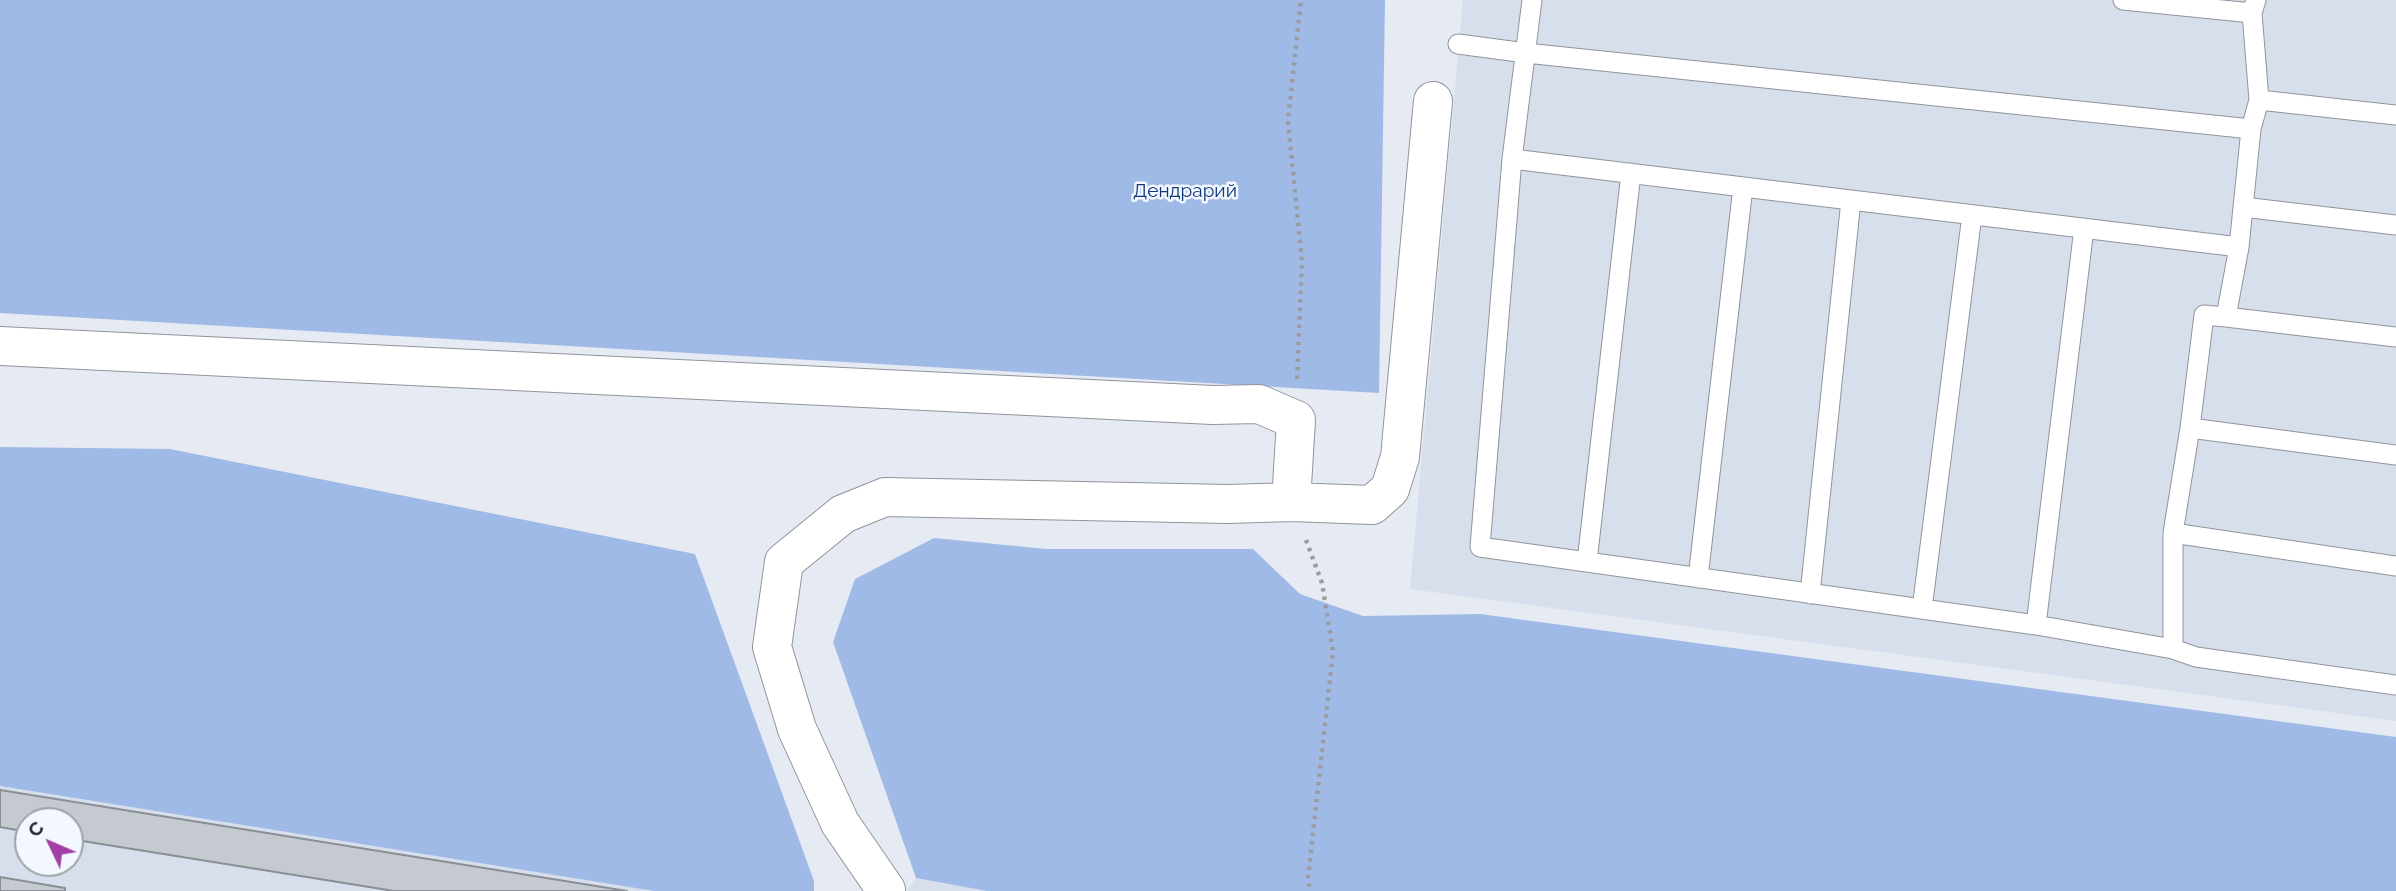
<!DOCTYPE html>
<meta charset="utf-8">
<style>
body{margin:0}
#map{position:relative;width:2396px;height:891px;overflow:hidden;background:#e6eaf2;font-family:Raleway,sans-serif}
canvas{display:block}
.north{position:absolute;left:14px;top:807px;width:70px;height:70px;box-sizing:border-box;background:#f3f8ff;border:2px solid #9fa3a8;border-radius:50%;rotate:314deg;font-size:19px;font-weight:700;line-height:28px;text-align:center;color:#212326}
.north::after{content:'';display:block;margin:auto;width:24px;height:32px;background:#a23fa4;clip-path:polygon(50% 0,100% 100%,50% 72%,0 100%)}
</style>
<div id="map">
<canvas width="2396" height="891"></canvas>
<div class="north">С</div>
</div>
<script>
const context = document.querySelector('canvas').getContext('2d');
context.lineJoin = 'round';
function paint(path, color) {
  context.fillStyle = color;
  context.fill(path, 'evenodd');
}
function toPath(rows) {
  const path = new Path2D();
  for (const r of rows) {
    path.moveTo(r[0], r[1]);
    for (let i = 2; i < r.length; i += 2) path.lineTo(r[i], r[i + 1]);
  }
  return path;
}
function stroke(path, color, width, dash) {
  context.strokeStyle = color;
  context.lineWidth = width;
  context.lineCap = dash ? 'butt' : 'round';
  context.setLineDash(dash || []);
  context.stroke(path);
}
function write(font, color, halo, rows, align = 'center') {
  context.font = font + ' Raleway,sans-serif';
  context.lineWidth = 5;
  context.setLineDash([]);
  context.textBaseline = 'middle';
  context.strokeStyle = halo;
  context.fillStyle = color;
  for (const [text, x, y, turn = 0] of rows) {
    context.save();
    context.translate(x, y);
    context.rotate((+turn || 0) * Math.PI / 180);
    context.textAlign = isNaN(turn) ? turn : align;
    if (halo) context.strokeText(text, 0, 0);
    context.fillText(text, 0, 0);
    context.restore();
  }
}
const built = toPath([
 [1463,0,2396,0,2396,721,1410,589],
 [0,786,654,891,0,891],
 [28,821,70,821,70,863,28,863],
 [916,878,987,891,907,891]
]);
const green = toPath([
 [0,0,1385,0,1379,393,0,313],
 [0,447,170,449,695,554,814,881,814,891,654,891,0,786],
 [934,538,1046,549,1253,549,1300,594,1363,616,1480,614,2396,737,2396,891,987,891,916,878,833,642,855,579]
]);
const building = toPath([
 [0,790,627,891,394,891,70,839,70,821,28,821,28,832,0,827,0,790],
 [0,877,65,888,65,891,0,891,0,877]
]);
const path = toPath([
 [1297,379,1302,262,1288,121,1301,0],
 [1306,540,1322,583,1333,652,1308,878,1310,891]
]);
const service = toPath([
 [1532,0,1512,159,1480,547,2036,625,2173,649,2196,657,2396,685],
 [2123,0,2252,13,2256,0],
 [2252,13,2259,100],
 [1458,44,1526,53,2251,129],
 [1512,159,2239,247],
 [2243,207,2396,225],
 [2226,317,2396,337],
 [2190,428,2396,455],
 [2173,533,2396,566],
 [1587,562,1631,173],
 [1698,578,1743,187],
 [1810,594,1851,200],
 [1922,609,1972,215],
 [2036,625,2084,228],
 [2173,649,2173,533,2190,428,2204,315,2226,317,2239,247,2251,129,2259,100,2396,115]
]);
const minor = toPath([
 [0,346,1213,405,1259,404,1296,420,1291,502,1228,504,885,497,843,514,784,562,772,647,797,729,840,823,886,890],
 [1291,502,1372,505,1390,489,1400,457,1433,101]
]);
const parkNames = [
 ["Дендрарий",1185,191]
];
paint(built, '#d7dfed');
paint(green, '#a0bae7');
paint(building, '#c5c9d0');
stroke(building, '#8a8e95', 2);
stroke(service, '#90949b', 21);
stroke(minor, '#90949b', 40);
stroke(path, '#999ca2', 4.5, [3.5, 5]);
stroke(service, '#fff', 19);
stroke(minor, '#fff', 38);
write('19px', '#12377c', '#f3f8ff', parkNames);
</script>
